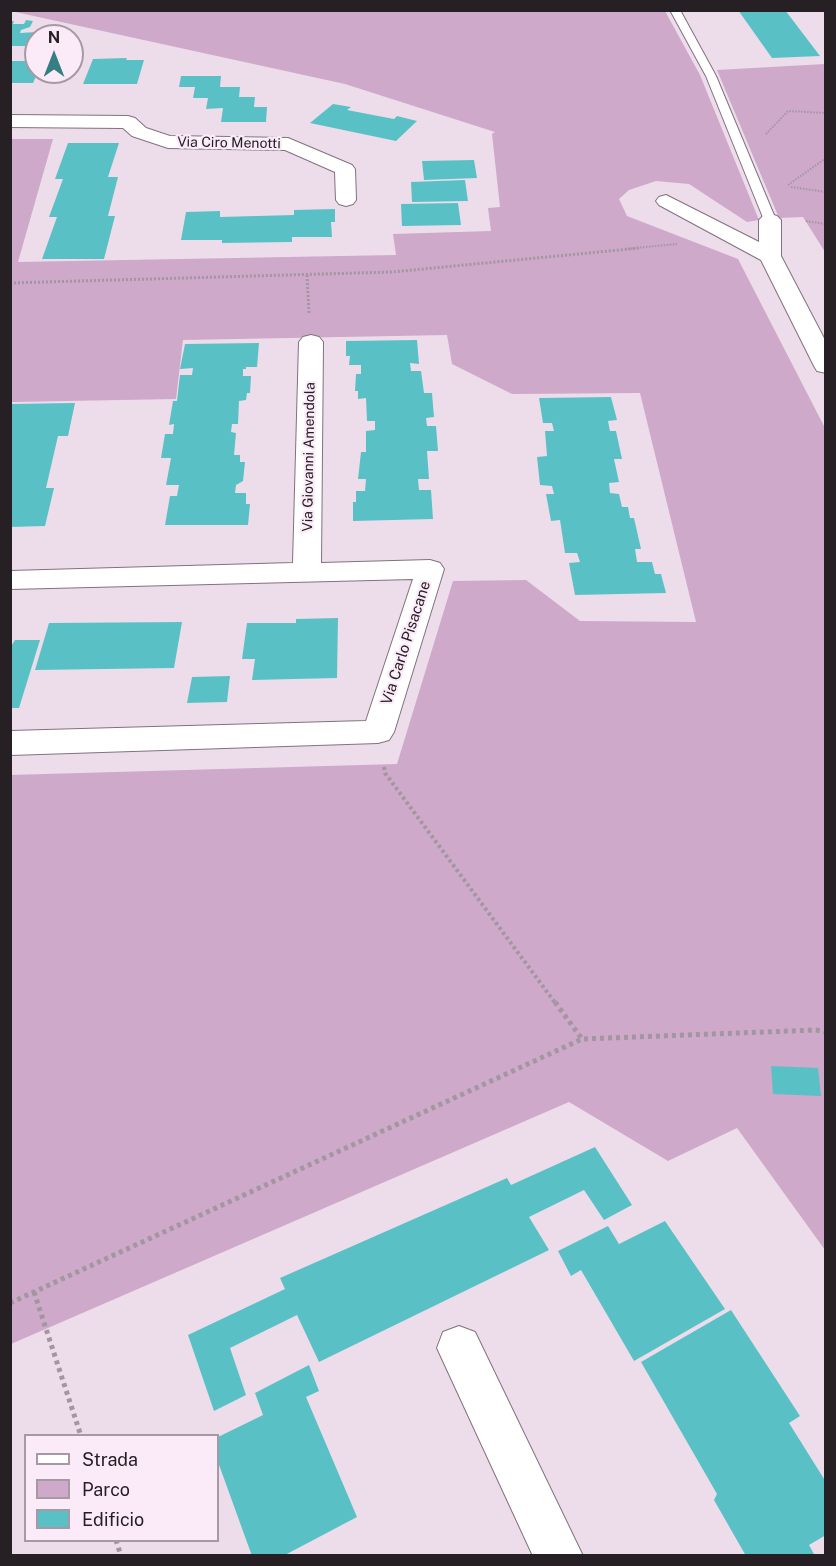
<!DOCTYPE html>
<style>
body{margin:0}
#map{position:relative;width:836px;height:1566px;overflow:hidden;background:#edddeb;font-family:"Public Sans",sans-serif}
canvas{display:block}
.frame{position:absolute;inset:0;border:12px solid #262025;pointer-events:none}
.legend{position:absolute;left:24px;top:1434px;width:195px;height:108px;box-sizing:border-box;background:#fbeaf8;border:2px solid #a699a4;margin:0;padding:8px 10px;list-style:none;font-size:18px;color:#262025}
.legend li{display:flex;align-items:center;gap:12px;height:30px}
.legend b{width:30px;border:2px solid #a699a4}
.north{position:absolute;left:24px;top:24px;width:60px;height:60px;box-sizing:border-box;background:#fbeaf8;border:2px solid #a699a4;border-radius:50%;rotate:0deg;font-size:16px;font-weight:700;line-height:24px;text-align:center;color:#262025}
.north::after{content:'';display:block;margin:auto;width:21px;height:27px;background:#357e81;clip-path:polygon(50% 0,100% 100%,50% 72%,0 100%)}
</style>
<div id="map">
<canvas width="836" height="1566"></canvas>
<div class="frame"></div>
<ul class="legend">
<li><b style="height:8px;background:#fff"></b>Strada</li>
<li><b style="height:16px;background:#cea9c9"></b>Parco</li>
<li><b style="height:16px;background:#59c1c5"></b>Edificio</li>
</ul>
<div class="north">N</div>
</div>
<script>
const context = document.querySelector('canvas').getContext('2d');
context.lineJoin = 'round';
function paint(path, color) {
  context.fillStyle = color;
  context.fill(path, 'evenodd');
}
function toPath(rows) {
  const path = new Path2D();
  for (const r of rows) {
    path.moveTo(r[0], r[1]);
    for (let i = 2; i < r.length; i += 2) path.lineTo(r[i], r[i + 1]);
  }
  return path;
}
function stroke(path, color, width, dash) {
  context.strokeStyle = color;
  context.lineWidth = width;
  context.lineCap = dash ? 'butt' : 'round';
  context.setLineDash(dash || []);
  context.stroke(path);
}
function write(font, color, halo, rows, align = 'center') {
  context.font = font + ' "Public Sans",sans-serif';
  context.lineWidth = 4.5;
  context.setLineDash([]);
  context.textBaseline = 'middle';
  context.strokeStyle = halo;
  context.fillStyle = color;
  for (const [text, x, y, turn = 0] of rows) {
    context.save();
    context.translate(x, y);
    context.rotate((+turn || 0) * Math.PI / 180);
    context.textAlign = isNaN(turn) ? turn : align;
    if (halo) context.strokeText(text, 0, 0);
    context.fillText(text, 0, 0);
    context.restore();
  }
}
const green = toPath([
 [11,11,665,11,700,75,759,220,747,222,689,184,656,181,629,190,619,199,627,216,738,259,825,428,825,1250,737,1128,668,1161,569,1102,11,1344,10,775,397,764,453,581,526,580,580,621,696,622,640,393,512,394,452,364,447,335,183,340,176,399,11,402,11,139,53,139,18,262,396,255,393,234,491,231,488,208,500,207,492,134,495,132,345,84],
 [825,64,825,252,803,217,779,218,717,70]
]);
const building = toPath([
 [738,10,785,10,820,56,772,58],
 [26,20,33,21,30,27,21,30,20,33,54,31,52,36,36,36,36,46,10,46,10,21,14,21,13,24,24,24],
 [127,58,126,60,144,60,137,84,83,84,93,59],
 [10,61,36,61,38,72,33,83,10,83],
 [181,76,221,76,220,87,240,87,239,97,255,97,254,107,267,107,266,122,221,122,223,108,206,109,208,98,193,98,195,87,179,87],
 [333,104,351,107,347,110,394,119,397,116,417,121,396,141,310,123],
 [68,143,119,143,108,177,118,177,108,216,115,216,104,259,42,259,57,217,49,217,63,179,55,179],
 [474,160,477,178,424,180,422,161],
 [465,180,468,201,412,202,411,182],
 [458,203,461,225,402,226,401,204],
 [335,209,335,222,331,222,332,237,292,237,292,242,222,243,222,240,181,240,186,212,220,211,220,217,294,215,294,210],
 [417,340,419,364,410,363,411,371,421,371,424,393,432,393,434,417,426,418,427,426,436,426,438,451,427,451,429,479,418,479,419,490,431,490,433,519,353,521,353,502,356,502,356,491,365,491,366,479,358,479,361,452,366,452,366,431,375,430,375,421,367,421,366,398,358,399,358,391,355,391,356,374,361,374,361,365,349,365,350,356,346,356,346,341],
 [259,343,257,367,246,367,246,369,243,369,243,376,251,376,250,393,247,393,246,400,239,401,238,424,232,424,231,432,236,433,234,455,240,455,240,462,245,462,243,481,236,485,235,493,246,493,246,504,250,504,248,525,165,525,170,496,177,496,179,485,166,485,171,458,161,458,165,434,173,434,174,424,169,425,173,401,177,401,180,375,192,375,193,368,180,369,185,344],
 [611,397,617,420,608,421,610,431,616,431,622,459,614,459,619,482,609,483,610,493,619,494,622,507,628,507,630,518,634,518,641,549,635,549,637,562,652,562,655,574,661,574,666,593,575,595,569,563,580,562,577,553,565,553,560,520,551,521,546,494,554,494,552,486,540,485,537,457,547,456,545,431,554,431,552,423,543,423,539,398],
 [75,403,68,436,58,436,46,488,54,488,45,526,10,527,10,404],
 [338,618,337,678,252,680,255,659,242,659,247,623,296,623,296,619],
 [182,622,174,668,35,670,49,623],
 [15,640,40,640,19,708,10,708,10,648],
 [230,676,227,702,187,703,192,677],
 [771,1066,818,1068,821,1096,773,1094],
 [595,1147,632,1205,604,1220,584,1190,529,1217,549,1250,319,1362,297,1315,230,1348,246,1395,214,1411,188,1335,285,1289,280,1278,507,1178,511,1185],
 [665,1221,725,1309,634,1361,581,1270,571,1276,558,1251,608,1226,619,1244],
 [731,1310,800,1416,789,1423,826,1482,826,1535,809,1545,815,1556,746,1556,714,1500,717,1494,641,1362],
 [309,1365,319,1391,306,1397,357,1517,283,1556,252,1556,218,1462,218,1437,263,1415,255,1393]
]);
const pathFar3 = toPath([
 [766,134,788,111,826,113],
 [788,185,826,158],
 [791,187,826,192],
 [806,221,826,224],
 [625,249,677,244]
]);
const pathFar2 = toPath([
 [307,275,309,313],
 [10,283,392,272,640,248]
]);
const pathFar1 = toPath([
 [384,767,385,773,556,1004]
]);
const path = toPath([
 [555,1002,582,1039],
 [34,1292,81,1436],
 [10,1303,582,1039,816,1030,826,1032],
 [116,1540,121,1556]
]);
const service = toPath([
 [670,10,680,10,716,76,776,220,774,223,770,224,764,220,706,76,670,10]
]);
const minor = toPath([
 [10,115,128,116,135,118,146,128,170,136,288,138,352,165,355,169,356,200,353,204,346,206,339,204,336,200,335,172,285,150,168,148,132,136,123,128,10,127,10,115],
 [666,195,759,242,759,220,763,216,770,214,777,216,781,220,781,256,826,342,826,373,817,371,814,366,761,260,659,205,656,201,659,197,666,195],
 [311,335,319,337,323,342,321,563,430,560,440,563,444,569,394,732,389,740,378,743,10,755,10,731,366,721,413,579,10,589,10,571,293,563,299,342,303,337,311,335],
 [459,1326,475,1332,583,1556,533,1556,437,1348,443,1332,459,1326]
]);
const farStreetnames = [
 ["Via Ciro Menotti",229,143,1],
 ["Via Giovanni Amendola",309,457,-89]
];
const streetNames = [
 ["Via Carlo Pisacane",406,643,-72]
];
paint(green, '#cea9c9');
paint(building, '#59c1c5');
stroke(service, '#80727e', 2);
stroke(minor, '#80727e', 2);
stroke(pathFar3, '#a296a1', 2, [1.5, 1.5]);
stroke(pathFar2, '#a296a1', 3, [2, 2]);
stroke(pathFar1, '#a296a1', 4, [3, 3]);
stroke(path, '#a296a1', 5, [4, 4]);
paint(service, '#fff');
paint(minor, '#fff');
write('14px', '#262025', '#fbeaf8', farStreetnames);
write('15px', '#262025', '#fbeaf8', streetNames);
</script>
